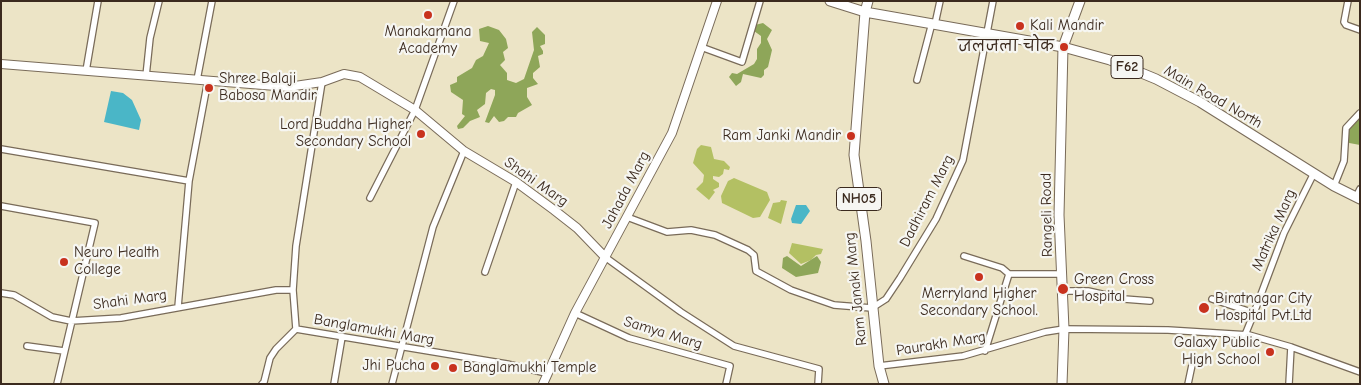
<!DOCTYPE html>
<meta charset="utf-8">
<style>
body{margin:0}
#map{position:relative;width:1361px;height:385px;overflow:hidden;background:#ece4c6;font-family:"Comic Neue",sans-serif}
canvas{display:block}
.frame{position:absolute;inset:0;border:2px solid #3b2a1e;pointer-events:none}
</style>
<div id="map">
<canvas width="1361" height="385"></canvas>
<div class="frame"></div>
</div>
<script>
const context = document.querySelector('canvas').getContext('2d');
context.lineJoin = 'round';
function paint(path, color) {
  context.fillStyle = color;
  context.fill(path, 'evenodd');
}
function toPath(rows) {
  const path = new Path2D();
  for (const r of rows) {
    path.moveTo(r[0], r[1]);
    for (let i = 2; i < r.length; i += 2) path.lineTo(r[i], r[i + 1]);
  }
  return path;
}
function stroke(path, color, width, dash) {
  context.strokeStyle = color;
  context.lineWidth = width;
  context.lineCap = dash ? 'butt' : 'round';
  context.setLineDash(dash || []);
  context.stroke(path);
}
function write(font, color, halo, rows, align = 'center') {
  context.font = font + ' "Comic Neue","Playpen Sans Deva",sans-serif';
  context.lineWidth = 4.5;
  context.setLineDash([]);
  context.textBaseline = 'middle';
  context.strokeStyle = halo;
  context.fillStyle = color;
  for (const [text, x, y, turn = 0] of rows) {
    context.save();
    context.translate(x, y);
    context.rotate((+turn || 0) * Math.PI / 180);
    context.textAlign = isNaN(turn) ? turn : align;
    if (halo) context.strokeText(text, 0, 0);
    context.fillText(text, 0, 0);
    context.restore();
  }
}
const green = toPath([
 [701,145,711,147,714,159,724,161,730,167,729,170,724,169,723,174,719,177,713,176,713,179,719,183,719,187,713,190,715,192,709,200,696,189,703,182,704,175,693,163,697,149],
 [734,178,767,192,770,200,760,217,753,218,722,203,721,196,728,181],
 [781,200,787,201,781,224,768,218,773,203,780,202],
 [792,243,823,249,821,254,816,255,811,260,801,264,789,253]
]);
const forest = toPath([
 [763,23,772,30,767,39,772,50,768,67,764,70,764,75,761,78,743,74,741,82,736,86,729,77,732,73,737,74,754,64,757,59,757,49,761,43,761,36,754,31,755,25],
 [488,26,499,30,506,39,508,48,503,52,505,60,500,65,507,73,507,80,516,83,524,79,534,50,532,32,537,27,545,35,545,44,540,46,543,51,543,54,538,56,540,67,533,73,533,78,538,84,527,88,527,97,532,105,518,113,516,117,508,117,504,121,499,122,494,116,489,123,485,122,495,95,495,90,491,89,486,93,485,104,477,110,480,117,470,121,463,128,458,129,457,126,465,116,462,114,463,100,451,92,450,85,457,82,457,77,472,68,476,60,483,56,489,43,480,41,479,29],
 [1360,112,1360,145,1344,142,1345,133],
 [787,256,801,266,817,256,821,262,818,273,796,277,782,268,783,258]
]);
const water = toPath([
 [111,91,123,93,132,100,141,120,139,130,104,122],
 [796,205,806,205,810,211,801,224,792,223,791,219]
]);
const minor = toPath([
 [1348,1,1344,22,1346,25,1360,30],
 [935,24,940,1],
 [701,47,742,62,760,1],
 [86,71,98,1],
 [146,76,150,38,159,1],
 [197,80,212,1],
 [917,80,932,23],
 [322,82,296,246,293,290,296,329,507,364,546,373],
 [1,149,189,181],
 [1334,186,1344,161,1346,128,1360,113],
 [1356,197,1360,189],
 [370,198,415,110,454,1],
 [1,206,95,223,57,384],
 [627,217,667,232,691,230,715,235,748,250,754,255,756,271,791,290,834,305,872,308,886,299,900,278,936,219,963,160,993,1],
 [964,256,1002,268,1009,274],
 [605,257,681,312,734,346,819,369,818,384],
 [485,272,516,182],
 [1062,291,1088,291,1124,299,1150,301],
 [1,293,14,295,52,317,71,321,121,318,276,290,293,290],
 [1212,299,1254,313,1284,233,1314,173],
 [178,307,189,181,208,80],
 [575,313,629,338,730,366,726,384],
 [1245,335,1254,313],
 [27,346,64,351],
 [985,351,1009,274,1062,274],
 [879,366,963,356,1045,332,1064,329,1168,330,1249,335,1291,347,1360,372],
 [262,384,264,382,270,358,276,349,296,329],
 [334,384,342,337],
 [392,384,433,227,464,151],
 [1188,384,1192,365],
 [1289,384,1291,347]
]);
const tertiary = toPath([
 [1,64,288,87,322,82,344,74,360,77,415,110,464,151,516,182,554,210,577,228,605,257],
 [543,384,575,313,672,133,717,1]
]);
const secondary = toPath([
 [1062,384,1064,329,1059,215,1063,47,1080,1]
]);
const primary = toPath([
 [830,1,865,12,1063,47,1110,60,1156,79,1200,102,1334,186,1360,199],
 [868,1,865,12,854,155,866,241,879,366,884,384]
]);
const markers = [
 [428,15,5,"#c8321e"],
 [1020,26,5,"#c8321e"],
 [1064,47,5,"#c8321e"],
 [209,88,5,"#c8321e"],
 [421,134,5,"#c8321e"],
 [851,136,5,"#c8321e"],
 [64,262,5,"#c8321e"],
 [979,277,5,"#c8321e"],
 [1063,289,6,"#c8321e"],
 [1204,308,6,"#c8321e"],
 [1270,352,5,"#c8321e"],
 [435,366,5,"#c8321e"],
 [453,368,5,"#c8321e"]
];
const shields = [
 [1127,67,32],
 [859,199,45]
];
const shieldNames = [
 ["F62",1127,67],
 ["NH05",859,199]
];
const poiNames = [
 ["Kali Mandir",1030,26],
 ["Manakamana",428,32,"center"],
 ["Academy",428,49,"center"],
 ["जलजला चोक",1054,47,"right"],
 ["Shree Balaji",219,79],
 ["Babosa Mandir",219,96],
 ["Lord Buddha Higher",411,125,"right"],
 ["Secondary School",411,142,"right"],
 ["Ram Janki Mandir",841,136,"right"],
 ["Neuro Health",74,253],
 ["College",74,270],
 ["Green Cross",1074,280],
 ["Hospital",1074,297],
 ["Merryland Higher",979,294,"center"],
 ["Secondary School.",979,311,"center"],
 ["Biratnagar City",1215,299],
 ["Hospital Pvt.Ltd",1215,316],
 ["Galaxy Public",1260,343,"right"],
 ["High School",1260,360,"right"],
 ["Jhi Pucha",425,366,"right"],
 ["Banglamukhi Temple",463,368]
];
const streetNames = [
 ["Main Road North",1213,97,30],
 ["Shahi Marg",536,182,35],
 ["Jahada Marg",626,190,-62],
 ["Dadhiram Marg",927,201,-63],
 ["Rangeli Road",1047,215,-91],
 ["Matrika Marg",1274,230,-66],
 ["Ram Janaki Marg",856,289,-96],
 ["Shahi Marg",130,300,-8],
 ["Banglamukhi Marg",374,330,10],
 ["Samya Marg",663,333,17],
 ["Paurakh Marg",941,344,-9]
];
paint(green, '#b3c063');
paint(forest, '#8ea659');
paint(water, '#4ab6c7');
stroke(minor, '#796b59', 8);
stroke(tertiary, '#796b59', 10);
stroke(secondary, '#796b59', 11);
stroke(primary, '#796b59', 11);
stroke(minor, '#fff', 5.5);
stroke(tertiary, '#fff', 8);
stroke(secondary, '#fff', 9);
stroke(primary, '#fff', 9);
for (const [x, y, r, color] of markers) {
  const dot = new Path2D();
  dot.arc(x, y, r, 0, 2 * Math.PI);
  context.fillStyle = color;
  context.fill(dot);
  stroke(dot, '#f6f6f2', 2);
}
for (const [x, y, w] of shields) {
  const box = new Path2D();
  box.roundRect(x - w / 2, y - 11.5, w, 23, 4);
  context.fillStyle = '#f6f6f2';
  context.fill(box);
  stroke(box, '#3b2a1e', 1);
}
write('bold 14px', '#3b2a1e', null, shieldNames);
write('15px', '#3b2a1e', '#f6f6f2', poiNames, 'left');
write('15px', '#3b2a1e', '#f6f6f2', streetNames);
</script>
